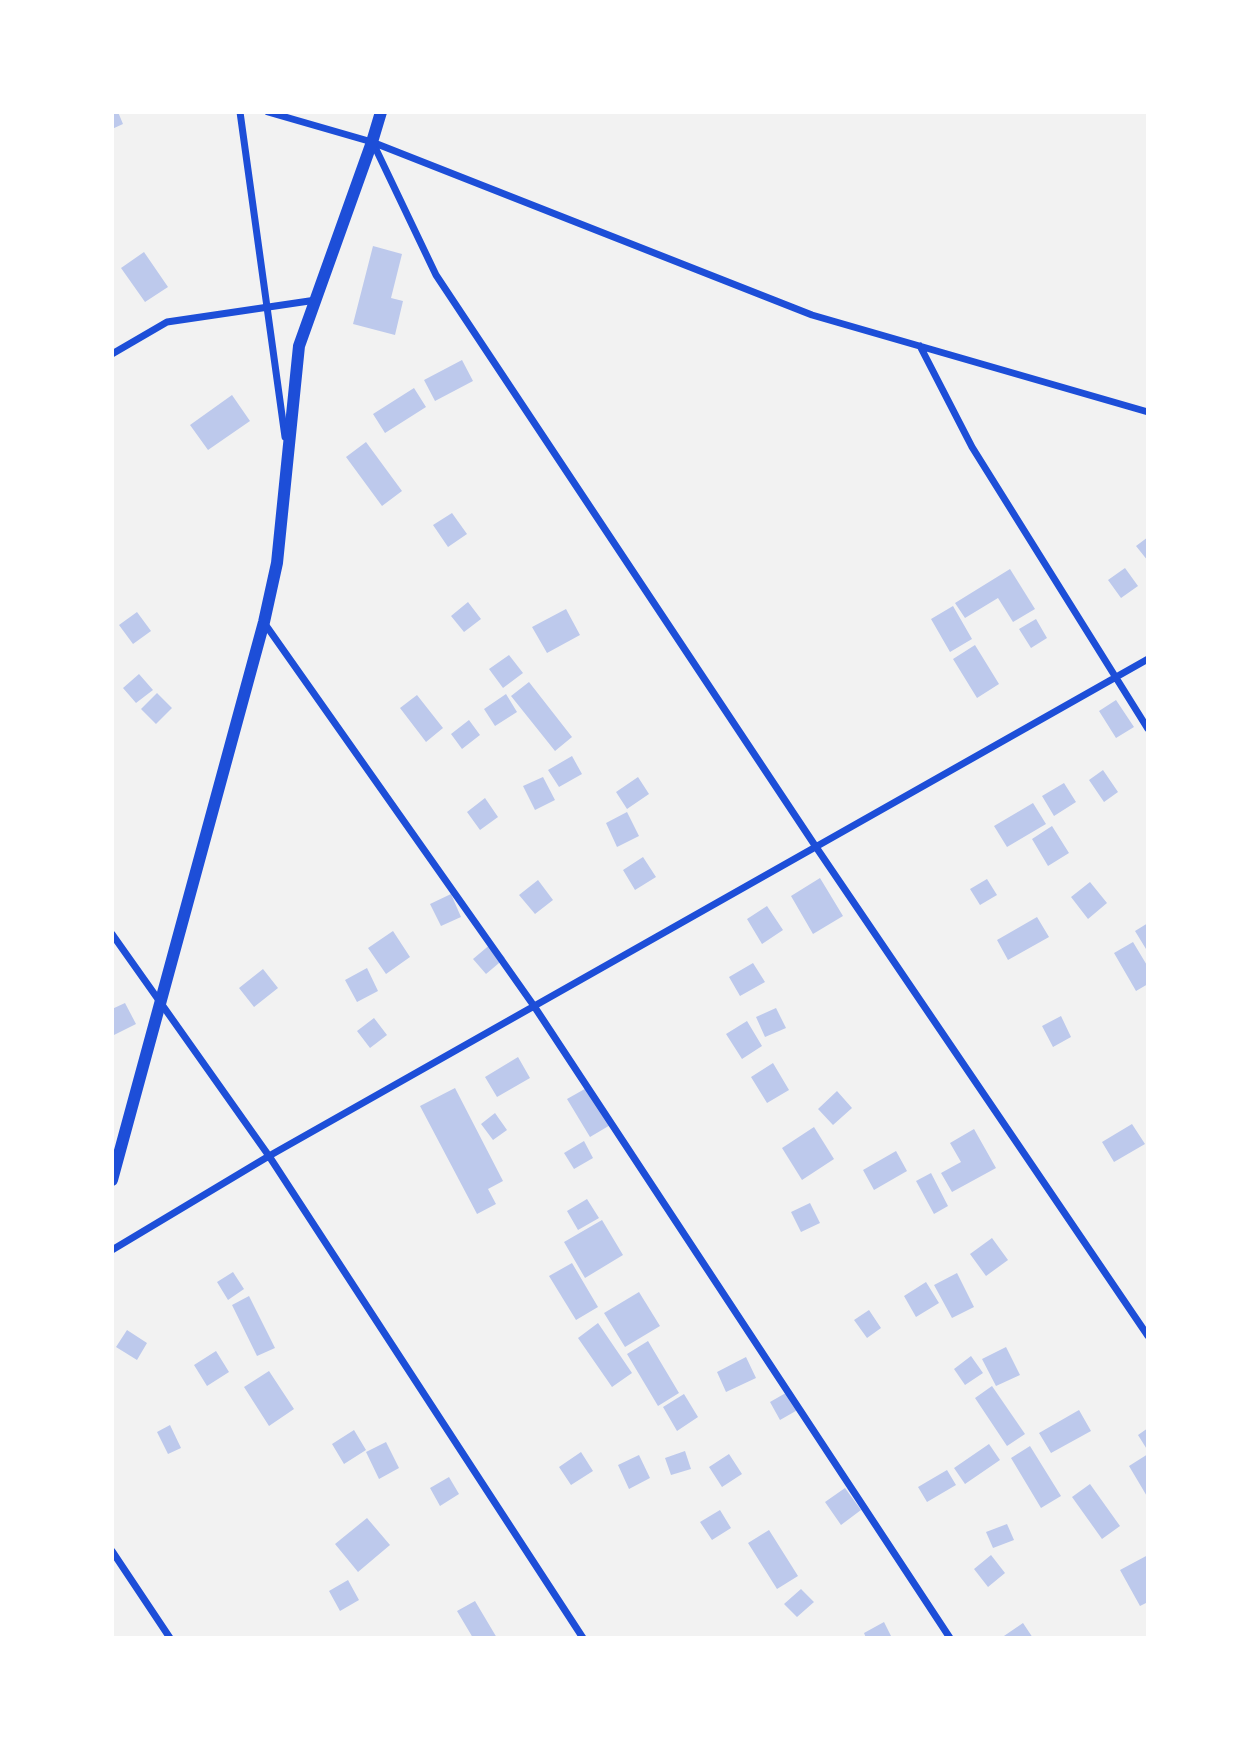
<!DOCTYPE html>
<style>
body{margin:0}
#map{position:relative;width:1260px;height:1750px;overflow:hidden;background:#f2f2f2;font-family:"Fira Sans Condensed",sans-serif}
canvas{display:block}
.frame{position:absolute;inset:0;border:114px solid #fff;pointer-events:none}
</style>
<div id="map">
<canvas width="1260" height="1750"></canvas>
<div class="frame"></div>
</div>
<script>
const context = document.querySelector('canvas').getContext('2d');
context.lineJoin = 'round';
function paint(path, color) {
  context.fillStyle = color;
  context.fill(path, 'evenodd');
}
function toPath(rows) {
  const path = new Path2D();
  for (const r of rows) {
    path.moveTo(r[0], r[1]);
    for (let i = 2; i < r.length; i += 2) path.lineTo(r[i], r[i + 1]);
  }
  return path;
}
function stroke(path, color, width, dash) {
  context.strokeStyle = color;
  context.lineWidth = width;
  context.lineCap = dash ? 'butt' : 'round';
  context.setLineDash(dash || []);
  context.stroke(path);
}
const building = toPath([
 [112,112,118,112,123,124,112,129],
 [373,246,402,254,391,298,403,301,395,335,353,324],
 [144,252,168,287,145,302,121,268],
 [462,360,473,381,435,401,424,380],
 [414,388,426,407,385,433,373,414],
 [232,395,250,421,208,450,190,425],
 [366,442,402,491,382,506,346,457],
 [452,513,467,534,448,547,433,525],
 [1148,537,1148,561,1136,546],
 [1125,568,1138,586,1121,598,1108,580],
 [1010,569,1035,609,1013,622,998,598,965,618,955,603],
 [468,602,481,619,464,632,451,616],
 [953,606,972,639,950,652,931,619],
 [566,609,580,635,547,653,532,627],
 [137,612,151,631,133,644,119,625],
 [1036,619,1047,638,1031,648,1019,629],
 [975,645,999,684,977,698,953,659],
 [509,655,523,673,503,688,489,669],
 [139,674,153,690,136,703,123,688],
 [529,682,572,737,555,751,511,696],
 [157,693,172,708,156,724,141,709],
 [506,694,517,712,495,726,484,709],
 [417,695,443,728,426,742,400,708],
 [1116,700,1134,727,1116,738,1099,711],
 [469,720,480,735,462,749,451,734],
 [572,756,582,774,559,787,548,770],
 [1103,770,1118,792,1104,802,1089,780],
 [543,777,555,800,535,810,523,786],
 [638,777,649,794,627,809,616,792],
 [1064,783,1076,802,1054,816,1042,796],
 [485,798,498,817,480,830,467,812],
 [1033,803,1046,824,1007,847,994,826],
 [627,812,639,836,617,847,606,823],
 [1052,826,1069,853,1048,866,1032,839],
 [643,857,656,877,635,890,623,870],
 [820,878,843,916,813,934,791,896],
 [987,879,997,895,980,905,970,889],
 [538,880,553,900,535,914,519,895],
 [1090,882,1107,903,1088,919,1071,897],
 [451,894,461,917,441,926,430,904],
 [767,906,783,930,762,944,747,919],
 [1037,917,1049,937,1008,960,997,940],
 [1148,923,1148,948,1146,949,1135,931],
 [393,931,410,957,386,974,368,948],
 [1133,942,1148,967,1148,984,1136,991,1114,953],
 [492,943,505,958,486,974,473,959],
 [753,963,765,982,740,996,729,977],
 [367,968,378,991,357,1002,345,980],
 [263,969,278,988,254,1007,239,988],
 [125,1003,136,1024,112,1036,112,1009],
 [776,1008,786,1028,765,1037,756,1017],
 [1061,1016,1071,1037,1053,1047,1042,1026],
 [374,1018,387,1035,370,1048,357,1031],
 [747,1021,762,1046,742,1059,726,1034],
 [518,1057,530,1078,497,1097,485,1077],
 [773,1063,789,1090,767,1103,751,1077],
 [590,1086,612,1124,590,1137,567,1099],
 [455,1088,503,1181,488,1189,496,1204,477,1214,420,1106],
 [837,1091,852,1108,833,1125,818,1109],
 [495,1113,507,1130,493,1140,481,1124],
 [1132,1124,1145,1144,1114,1162,1102,1142],
 [814,1127,834,1159,802,1180,782,1148],
 [974,1129,996,1168,952,1192,941,1173,961,1162,950,1143],
 [584,1141,593,1158,574,1169,564,1153],
 [896,1151,907,1171,874,1190,863,1170],
 [931,1173,948,1206,934,1214,916,1181],
 [587,1199,599,1218,578,1230,567,1211],
 [810,1203,820,1223,801,1232,791,1212],
 [602,1220,623,1255,585,1278,564,1242],
 [992,1238,1008,1260,986,1276,970,1254],
 [572,1263,598,1307,576,1320,549,1276],
 [233,1272,244,1289,228,1300,217,1282],
 [957,1273,974,1307,952,1318,934,1285],
 [926,1282,939,1303,916,1317,904,1296],
 [639,1292,660,1326,625,1347,604,1313],
 [249,1296,275,1348,257,1356,232,1305],
 [869,1310,881,1328,867,1338,854,1320],
 [598,1323,632,1373,612,1387,578,1338],
 [127,1330,147,1343,137,1360,116,1347],
 [648,1341,679,1393,658,1406,627,1354],
 [1006,1347,1020,1375,996,1386,982,1359],
 [216,1351,229,1372,207,1386,194,1365],
 [971,1356,983,1373,965,1385,954,1369],
 [746,1357,756,1378,726,1392,717,1372],
 [269,1371,294,1409,269,1426,244,1387],
 [992,1386,1025,1434,1007,1446,975,1398],
 [791,1390,801,1408,780,1420,770,1402],
 [684,1394,698,1417,677,1431,663,1407],
 [1079,1410,1091,1431,1051,1453,1039,1433],
 [170,1425,181,1448,168,1454,157,1432],
 [1148,1428,1148,1451,1138,1435],
 [354,1430,366,1450,344,1464,332,1444],
 [386,1442,399,1468,379,1479,366,1452],
 [989,1444,1000,1460,965,1484,954,1468],
 [1030,1446,1061,1496,1041,1508,1011,1458],
 [685,1451,691,1469,671,1475,665,1458],
 [581,1452,593,1471,571,1485,559,1467],
 [729,1454,742,1474,722,1487,709,1467],
 [1148,1454,1148,1498,1129,1466],
 [639,1455,650,1478,629,1489,618,1465],
 [947,1470,956,1485,927,1502,918,1487],
 [449,1477,459,1494,440,1506,430,1488],
 [1090,1484,1120,1526,1102,1539,1072,1497],
 [845,1488,861,1510,841,1525,825,1502],
 [720,1510,731,1528,712,1540,700,1522],
 [367,1518,390,1545,358,1572,335,1544],
 [1007,1524,1014,1540,993,1548,986,1532],
 [769,1530,798,1576,777,1589,748,1543],
 [991,1555,1005,1573,988,1587,974,1569],
 [1148,1555,1148,1602,1140,1606,1120,1570],
 [348,1580,359,1600,340,1611,329,1591],
 [801,1589,814,1602,797,1617,784,1604],
 [475,1601,497,1638,473,1638,457,1611],
 [884,1622,892,1638,866,1638,864,1633],
 [1023,1623,1033,1638,1001,1638]
]);
const minor = toPath([
 [240,112,285,437],
 [268,112,372,142,812,315,1148,412],
 [373,143,436,275,816,847,1148,1336],
 [920,346,972,447,1148,729],
 [112,354,167,322,316,300],
 [265,624,534,1006,950,1638],
 [112,934,269,1156,583,1638],
 [112,1250,269,1156,1148,659],
 [112,1551,170,1638]
]);
const tertiary = toPath([
 [112,1180,264,622,277,563,299,346,372,142,381,112]
]);
paint(building, '#bdc9ec');
stroke(minor, '#1d4ed8', 7);
stroke(tertiary, '#1d4ed8', 12);
</script>
